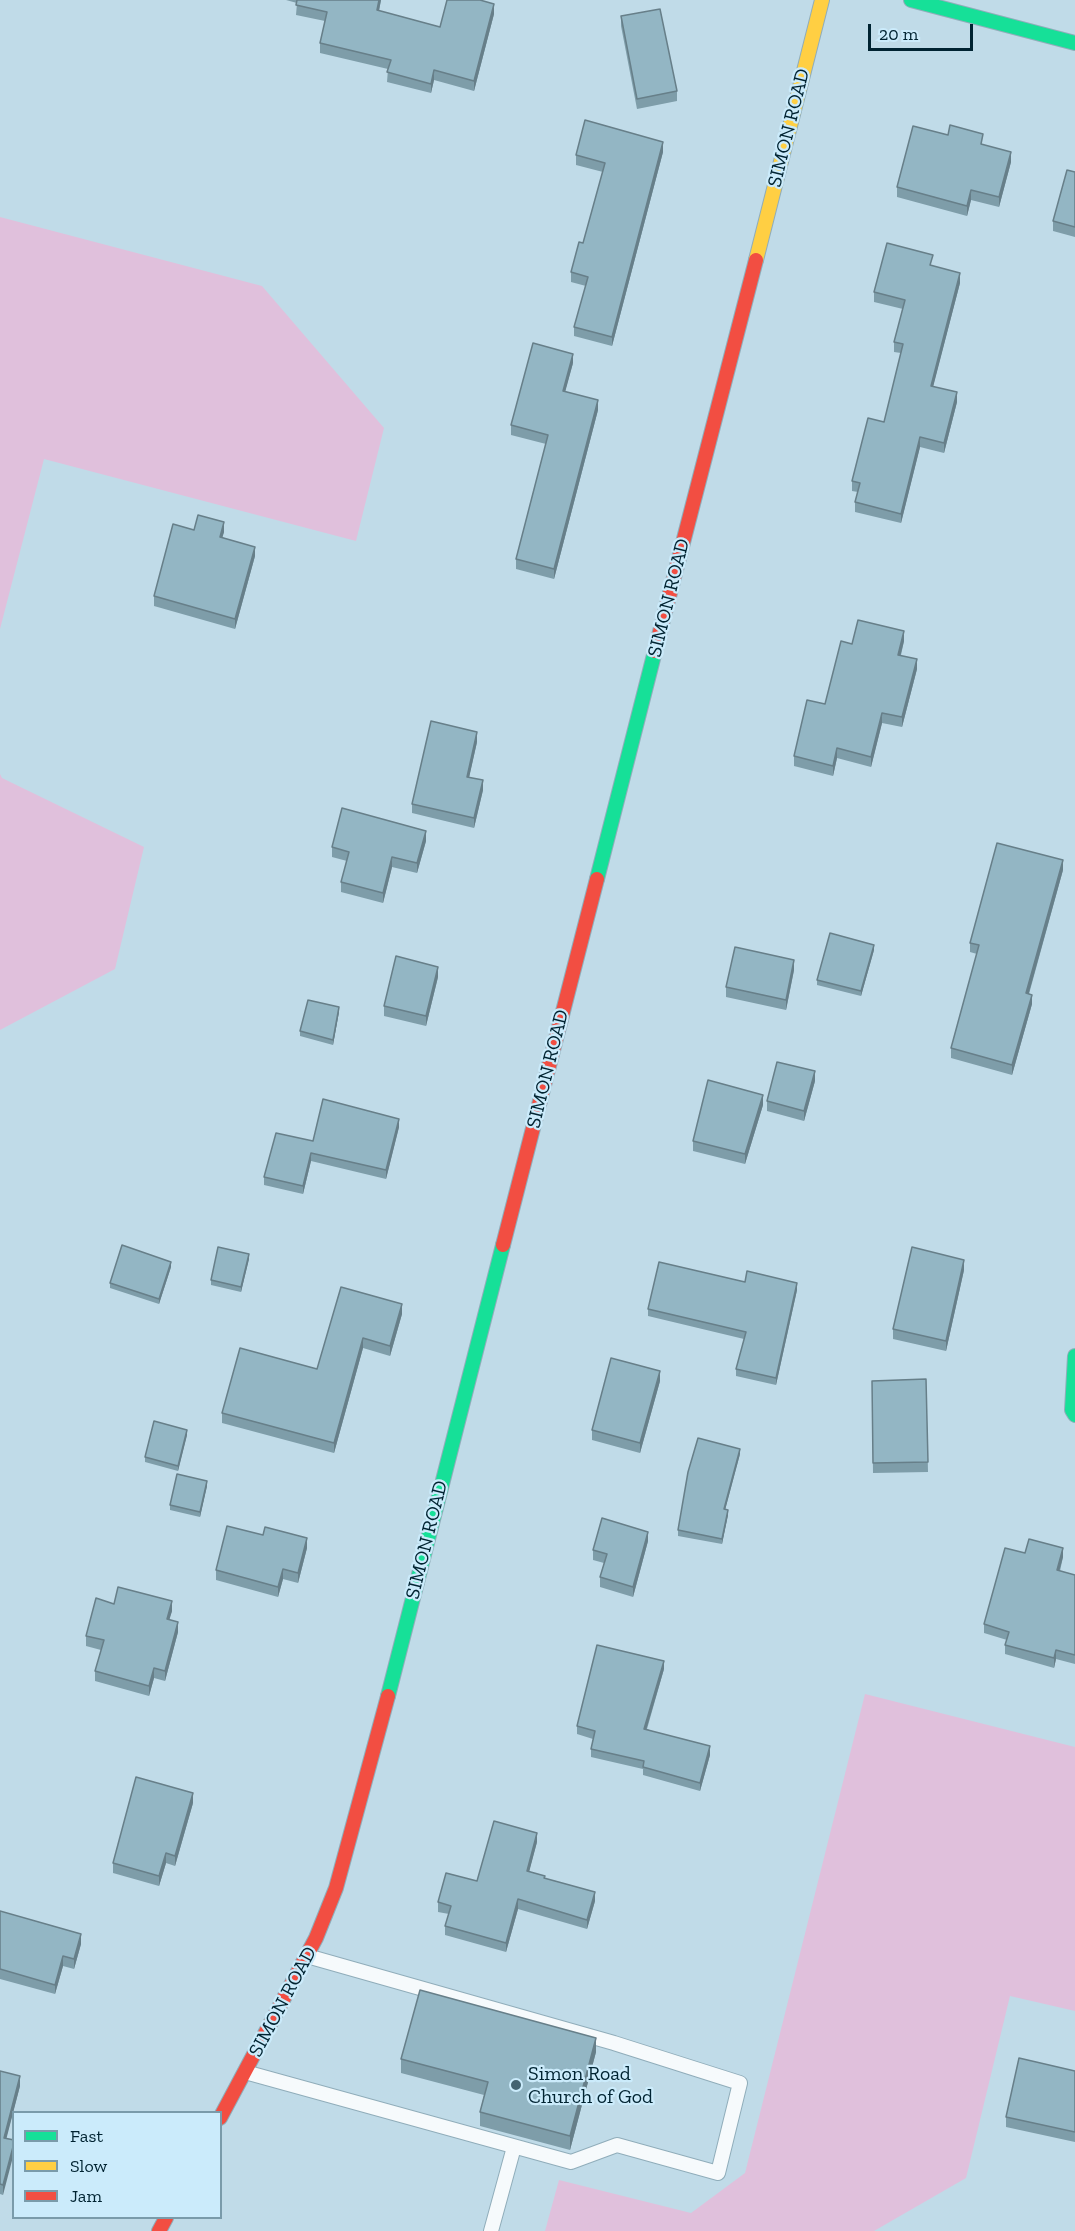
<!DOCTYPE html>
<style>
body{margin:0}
#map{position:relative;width:1075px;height:2231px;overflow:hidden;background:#c0dbe8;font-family:"Zilla Slab",serif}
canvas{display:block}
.legend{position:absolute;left:12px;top:2111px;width:210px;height:108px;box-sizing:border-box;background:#cbebfb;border:2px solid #7a9baa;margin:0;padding:8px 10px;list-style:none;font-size:18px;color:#002331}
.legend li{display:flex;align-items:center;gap:12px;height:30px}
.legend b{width:30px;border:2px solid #7a9baa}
.scale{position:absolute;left:868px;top:24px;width:105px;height:27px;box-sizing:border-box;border:3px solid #002331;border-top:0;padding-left:8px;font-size:18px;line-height:21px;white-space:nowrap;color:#002331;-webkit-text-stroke:4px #cbebfb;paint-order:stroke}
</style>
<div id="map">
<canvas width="1075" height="2231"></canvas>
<ul class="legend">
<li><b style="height:8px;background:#16e098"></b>Fast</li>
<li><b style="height:8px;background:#ffcf43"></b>Slow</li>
<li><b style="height:8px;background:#f24e42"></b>Jam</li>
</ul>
<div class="scale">20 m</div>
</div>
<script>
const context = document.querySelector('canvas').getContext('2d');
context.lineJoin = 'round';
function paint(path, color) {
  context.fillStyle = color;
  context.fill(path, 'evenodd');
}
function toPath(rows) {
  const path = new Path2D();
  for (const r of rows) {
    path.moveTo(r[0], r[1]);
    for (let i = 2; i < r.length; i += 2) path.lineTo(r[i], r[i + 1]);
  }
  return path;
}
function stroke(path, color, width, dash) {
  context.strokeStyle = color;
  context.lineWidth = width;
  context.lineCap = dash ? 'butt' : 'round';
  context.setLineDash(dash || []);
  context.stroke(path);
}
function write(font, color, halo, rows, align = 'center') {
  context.font = font + ' "Zilla Slab",serif';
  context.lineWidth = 4.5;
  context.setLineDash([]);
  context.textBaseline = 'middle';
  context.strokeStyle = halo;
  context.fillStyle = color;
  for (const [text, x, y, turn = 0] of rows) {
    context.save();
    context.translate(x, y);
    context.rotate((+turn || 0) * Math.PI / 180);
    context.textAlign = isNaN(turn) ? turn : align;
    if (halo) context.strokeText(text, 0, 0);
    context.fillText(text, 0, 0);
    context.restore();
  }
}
const green = toPath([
 [0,217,262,286,384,428,356,541,44,459,0,629],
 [0,774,2,778,144,847,115,969,0,1030],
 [865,1694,1075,1747,1075,2011,1010,1996,966,2178,874,2231,545,2231,559,2180,691,2213,745,2173]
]);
const lane = toPath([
 [245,2072,571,2162,617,2145,718,2173,740,2083,614,2043,307,1956],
 [491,2231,514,2147]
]);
const fast = toPath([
 [911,0,1075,43],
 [597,879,655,651],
 [1075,1356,1072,1410,1075,1415],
 [388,1696,503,1245]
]);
const slow = toPath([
 [756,260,822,0]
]);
const jam = toPath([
 [655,651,756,260],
 [503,1245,597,879],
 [220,2118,316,1938,336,1888,388,1696],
 [159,2231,166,2218]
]);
const wall = toPath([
 [286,0,381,0,379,11,440,27,494,14,474,91,434,80,431,93,387,82,388,69,320,53,320,43,325,21,296,15,297,3],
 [621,16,677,91,677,101,637,109,621,26],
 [983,144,1011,162,999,207,971,200,967,216,897,197,897,187],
 [663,152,612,346,574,336,574,327,586,286,571,282,571,272,583,243,603,172,576,165,576,155],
 [1075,172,1075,237,1053,231,1053,221],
 [933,266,960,283,933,386,957,402,944,453,920,447,901,523,855,512,855,502,858,492,852,491,852,481,884,422,901,353,894,352,894,342,903,309,874,302,874,292],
 [573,363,565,391,598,410,554,579,516,569,516,559,546,444,511,435,511,425],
 [194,530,224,532,222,537,255,556,235,629,154,606,154,596],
 [904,641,901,655,917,669,902,727,882,723,871,767,837,758,833,776,794,766,794,756,825,704,852,644],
 [477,742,469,777,483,790,474,828,412,813,412,804],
 [426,841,417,873,392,867,383,903,341,892,341,882,347,861,332,857,332,847],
 [1063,870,1029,994,1032,1004,1012,1075,951,1058,951,1048,977,954,970,952,970,943],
 [874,950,861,996,817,985,817,980],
 [794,970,786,1010,726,997,726,987],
 [438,977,426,1026,384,1016,384,1006],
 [339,1012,333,1045,300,1036,300,1031],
 [815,1081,804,1121,767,1111,767,1101],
 [763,1105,745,1164,693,1151,693,1141],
 [399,1127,386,1179,311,1161,303,1194,264,1185,264,1177,313,1141],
 [249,1259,241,1292,211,1285,211,1280],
 [171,1267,159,1304,110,1288,110,1283],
 [964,1270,946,1351,893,1339,893,1329],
 [745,1282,797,1290,776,1385,736,1376,736,1369,744,1339,648,1316,648,1309],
 [341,1287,402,1314,390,1356,363,1348,334,1453,222,1423,222,1413,317,1369],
 [926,1379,928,1472,873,1473,872,1381],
 [660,1381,640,1453,592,1440,592,1430],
 [187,1435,178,1471,145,1462,145,1457],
 [740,1454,725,1510,728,1515,722,1544,678,1536,678,1530],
 [207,1486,200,1517,170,1510,170,1505],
 [648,1541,633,1597,600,1587,600,1577,604,1563,593,1560,593,1550],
 [307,1548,298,1583,283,1579,278,1597,216,1580,216,1570],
 [1025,1553,1063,1557,1060,1571,1075,1575,1075,1664,1056,1659,1054,1668,1005,1654,1005,1645,1007,1640,984,1633,984,1624],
 [114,1604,172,1611,169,1619,178,1632,165,1681,154,1678,149,1696,95,1681,95,1671,101,1650,86,1646,86,1636],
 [664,1669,647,1729,710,1755,700,1791,643,1775,643,1769,591,1757,591,1749,593,1739,577,1734,577,1726],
 [193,1803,175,1866,166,1863,159,1886,113,1873,113,1863],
 [537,1842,529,1871,595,1901,587,1929,518,1909,506,1952,445,1935,445,1926,449,1914,438,1912,438,1902,477,1881],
 [0,1911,81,1944,74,1969,63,1966,55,1994,0,1979],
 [596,2052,570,2150,480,2126,480,2112,484,2095,401,2073,401,2059],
 [0,2071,20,2086,6,2138,3,2195,0,2194],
 [1075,2071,1075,2142,1006,2127,1006,2117]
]);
const shadedWall = toPath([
 [379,0,381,0,377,20,377,10],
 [494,4,494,14,474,91,474,81],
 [434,70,434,80,431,93,431,84],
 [663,142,663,152,612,346,612,337],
 [1011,152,1011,162,999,207,999,197],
 [971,190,971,200,967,216,967,206],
 [960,273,960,283,931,395,931,386],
 [573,354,573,363,563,400,563,391],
 [957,392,957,402,944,453,944,443],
 [598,400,598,410,554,579,554,569],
 [920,437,920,447,901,523,901,514],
 [224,522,224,532,220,546,220,537],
 [255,547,255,556,235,629,235,619],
 [904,631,904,641,898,665,898,655],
 [917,659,917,669,902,727,902,717],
 [882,713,882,723,871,767,871,757],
 [477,732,477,742,467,787,467,777],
 [837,748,837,758,833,776,833,766],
 [483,780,483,790,474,828,474,818],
 [426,831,426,841,417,873,417,863],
 [392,857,392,867,383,903,383,893],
 [1063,860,1063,870,1026,1003,1026,993],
 [874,945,874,950,861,996,861,991],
 [794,960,794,970,786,1010,786,1000],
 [438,967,438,977,426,1026,426,1016],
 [1032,995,1032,1004,1012,1075,1012,1065],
 [339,1007,339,1012,333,1045,333,1040],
 [815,1071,815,1081,804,1121,804,1111],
 [763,1095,763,1105,745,1164,745,1154],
 [399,1119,399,1127,386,1179,386,1170],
 [311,1153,311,1161,303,1194,303,1186],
 [249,1254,249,1259,241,1292,241,1287],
 [964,1260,964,1270,946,1351,946,1341],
 [171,1262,171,1267,159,1304,159,1299],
 [797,1283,797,1290,776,1385,776,1378],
 [402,1304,402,1314,390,1356,390,1346],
 [363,1338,363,1348,334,1453,334,1443],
 [660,1371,660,1381,640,1453,640,1443],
 [187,1430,187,1435,178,1471,178,1466],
 [740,1449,740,1454,724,1514,724,1509],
 [207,1481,207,1486,200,1517,200,1512],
 [728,1510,728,1515,722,1544,722,1539],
 [648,1532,648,1541,633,1597,633,1587],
 [307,1538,307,1548,298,1583,298,1573],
 [1063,1548,1063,1557,1057,1579,1057,1570],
 [283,1569,283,1579,278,1597,278,1587],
 [172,1601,172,1611,167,1628,167,1619],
 [178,1622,178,1632,165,1681,165,1671],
 [1056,1650,1056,1659,1054,1668,1054,1658],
 [664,1661,664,1669,644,1737,644,1729],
 [154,1668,154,1678,149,1696,149,1686],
 [710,1746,710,1755,700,1791,700,1783],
 [193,1793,193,1803,175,1866,175,1856],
 [537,1833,537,1842,527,1880,527,1871],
 [166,1853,166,1863,159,1886,159,1876],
 [595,1892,595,1901,587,1929,587,1920],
 [518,1899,518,1909,506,1952,506,1943],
 [81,1934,81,1944,74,1969,74,1959],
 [63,1956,63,1966,55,1994,55,1985],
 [596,2038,596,2052,570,2150,570,2136],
 [20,2076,20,2086,4,2148,4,2138],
 [14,2143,14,2153,3,2195,3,2185]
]);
const building = toPath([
 [297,0,379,0,377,10,440,27,447,0,480,0,494,4,474,81,434,70,431,84,387,72,391,60,320,43,327,12,296,5,297,0],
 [660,9,677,91,637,99,621,16,660,9],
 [585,120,663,142,612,337,574,327,588,277,571,272,579,242,583,243,605,163,576,155,585,120],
 [950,125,983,134,981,144,1011,152,999,197,971,190,967,206,897,187,913,126,948,135,950,125],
 [1067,170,1075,172,1075,227,1053,221,1067,170],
 [887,243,933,255,930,265,960,273,931,386,957,392,944,443,920,437,901,514,855,502,860,483,852,481,868,418,884,422,903,344,894,342,905,300,874,292,887,243],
 [533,343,573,354,563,391,598,400,554,569,516,559,548,435,511,425,533,343],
 [198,515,224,522,220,537,255,547,235,619,154,596,173,524,194,530,198,515],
 [858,620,904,631,898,655,917,659,902,717,882,713,871,757,837,748,833,766,794,756,807,700,825,704,841,641,852,644,858,620],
 [431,721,477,732,467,777,483,780,474,818,412,804,431,721],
 [342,808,426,831,417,863,392,857,383,893,341,882,349,852,332,847,342,808],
 [997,843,1063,860,1026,993,1032,995,1012,1065,951,1048,979,945,970,943,997,843],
 [830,933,874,945,861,991,817,980,830,933],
 [735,947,794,960,786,1000,726,987,735,947],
 [396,956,438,967,426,1016,384,1006,396,956],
 [308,1000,339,1007,333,1040,300,1031,308,1000],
 [777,1062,815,1071,804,1111,767,1101,777,1062],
 [708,1080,763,1095,745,1154,693,1141,708,1080],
 [323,1099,399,1119,386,1170,311,1153,303,1186,264,1177,276,1133,313,1141,323,1099],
 [122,1245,171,1262,159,1299,110,1283,122,1245],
 [218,1247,249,1254,241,1287,211,1280,218,1247],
 [912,1247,964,1260,946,1341,893,1329,912,1247],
 [659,1262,745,1282,747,1271,797,1283,776,1378,736,1369,746,1332,648,1309,659,1262],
 [341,1287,402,1304,390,1346,363,1338,334,1443,222,1413,240,1348,317,1369,341,1287],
 [611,1358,660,1371,640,1443,592,1430,611,1358],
 [926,1379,928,1462,873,1463,872,1381,926,1379],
 [154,1421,187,1430,178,1466,145,1457,154,1421],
 [698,1438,740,1449,724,1509,728,1510,722,1539,678,1530,688,1472,698,1438],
 [177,1474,207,1481,200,1512,170,1505,177,1474],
 [602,1518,648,1532,633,1587,600,1577,607,1554,593,1550,602,1518],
 [227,1526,263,1535,265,1527,307,1538,298,1573,283,1569,278,1587,216,1570,227,1526],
 [1029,1539,1063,1548,1057,1570,1075,1575,1075,1655,1056,1650,1054,1658,1005,1645,1009,1632,984,1624,1005,1548,1025,1553,1029,1539],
 [118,1587,172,1601,167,1619,178,1622,165,1671,154,1668,149,1686,95,1671,104,1640,86,1636,96,1598,114,1604,118,1587],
 [597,1645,664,1661,644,1729,710,1746,700,1783,643,1767,644,1761,591,1749,595,1731,577,1726,597,1645],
 [136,1777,193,1793,175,1856,166,1853,159,1876,113,1863,136,1777],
 [494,1821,537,1833,527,1871,545,1876,544,1878,595,1892,587,1920,518,1899,506,1943,445,1926,451,1906,438,1902,446,1873,477,1881,494,1821],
 [0,1911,81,1934,74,1959,63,1956,55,1985,0,1969,0,1911],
 [420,1990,596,2038,570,2136,480,2112,488,2082,401,2059,420,1990],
 [1019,2058,1075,2071,1075,2132,1006,2117,1019,2058],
 [0,2071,20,2076,4,2138,14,2140,14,2143,3,2185,0,2184,0,2071]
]);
const markers = [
 [516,2085,6,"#436371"]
];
const streetNames = [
 ["SIMON ROAD",789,128,-76],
 ["SIMON ROAD",669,598,-76],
 ["SIMON ROAD",548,1069,-76],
 ["SIMON ROAD",427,1540,-76],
 ["SIMON ROAD",283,2002,-62]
];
const poiNames = [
 ["Simon Road",528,2074],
 ["Church of God",528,2097]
];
paint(green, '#e0c0dc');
stroke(lane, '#90adba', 16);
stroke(fast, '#90adba', 16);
stroke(slow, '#90adba', 16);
stroke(jam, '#90adba', 16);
stroke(lane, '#f6fafc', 14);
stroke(fast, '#16e098', 14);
stroke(slow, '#ffcf43', 14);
stroke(jam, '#f24e42', 14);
paint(wall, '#7e9da9');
paint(shadedWall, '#677f89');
paint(building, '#93b6c4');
stroke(building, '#677f89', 1.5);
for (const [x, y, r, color] of markers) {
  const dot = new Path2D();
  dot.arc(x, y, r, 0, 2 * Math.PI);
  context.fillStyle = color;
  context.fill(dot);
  stroke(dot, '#cbebfb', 2);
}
write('20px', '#002331', '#cbebfb', streetNames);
write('20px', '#002331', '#cbebfb', poiNames, 'left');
</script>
